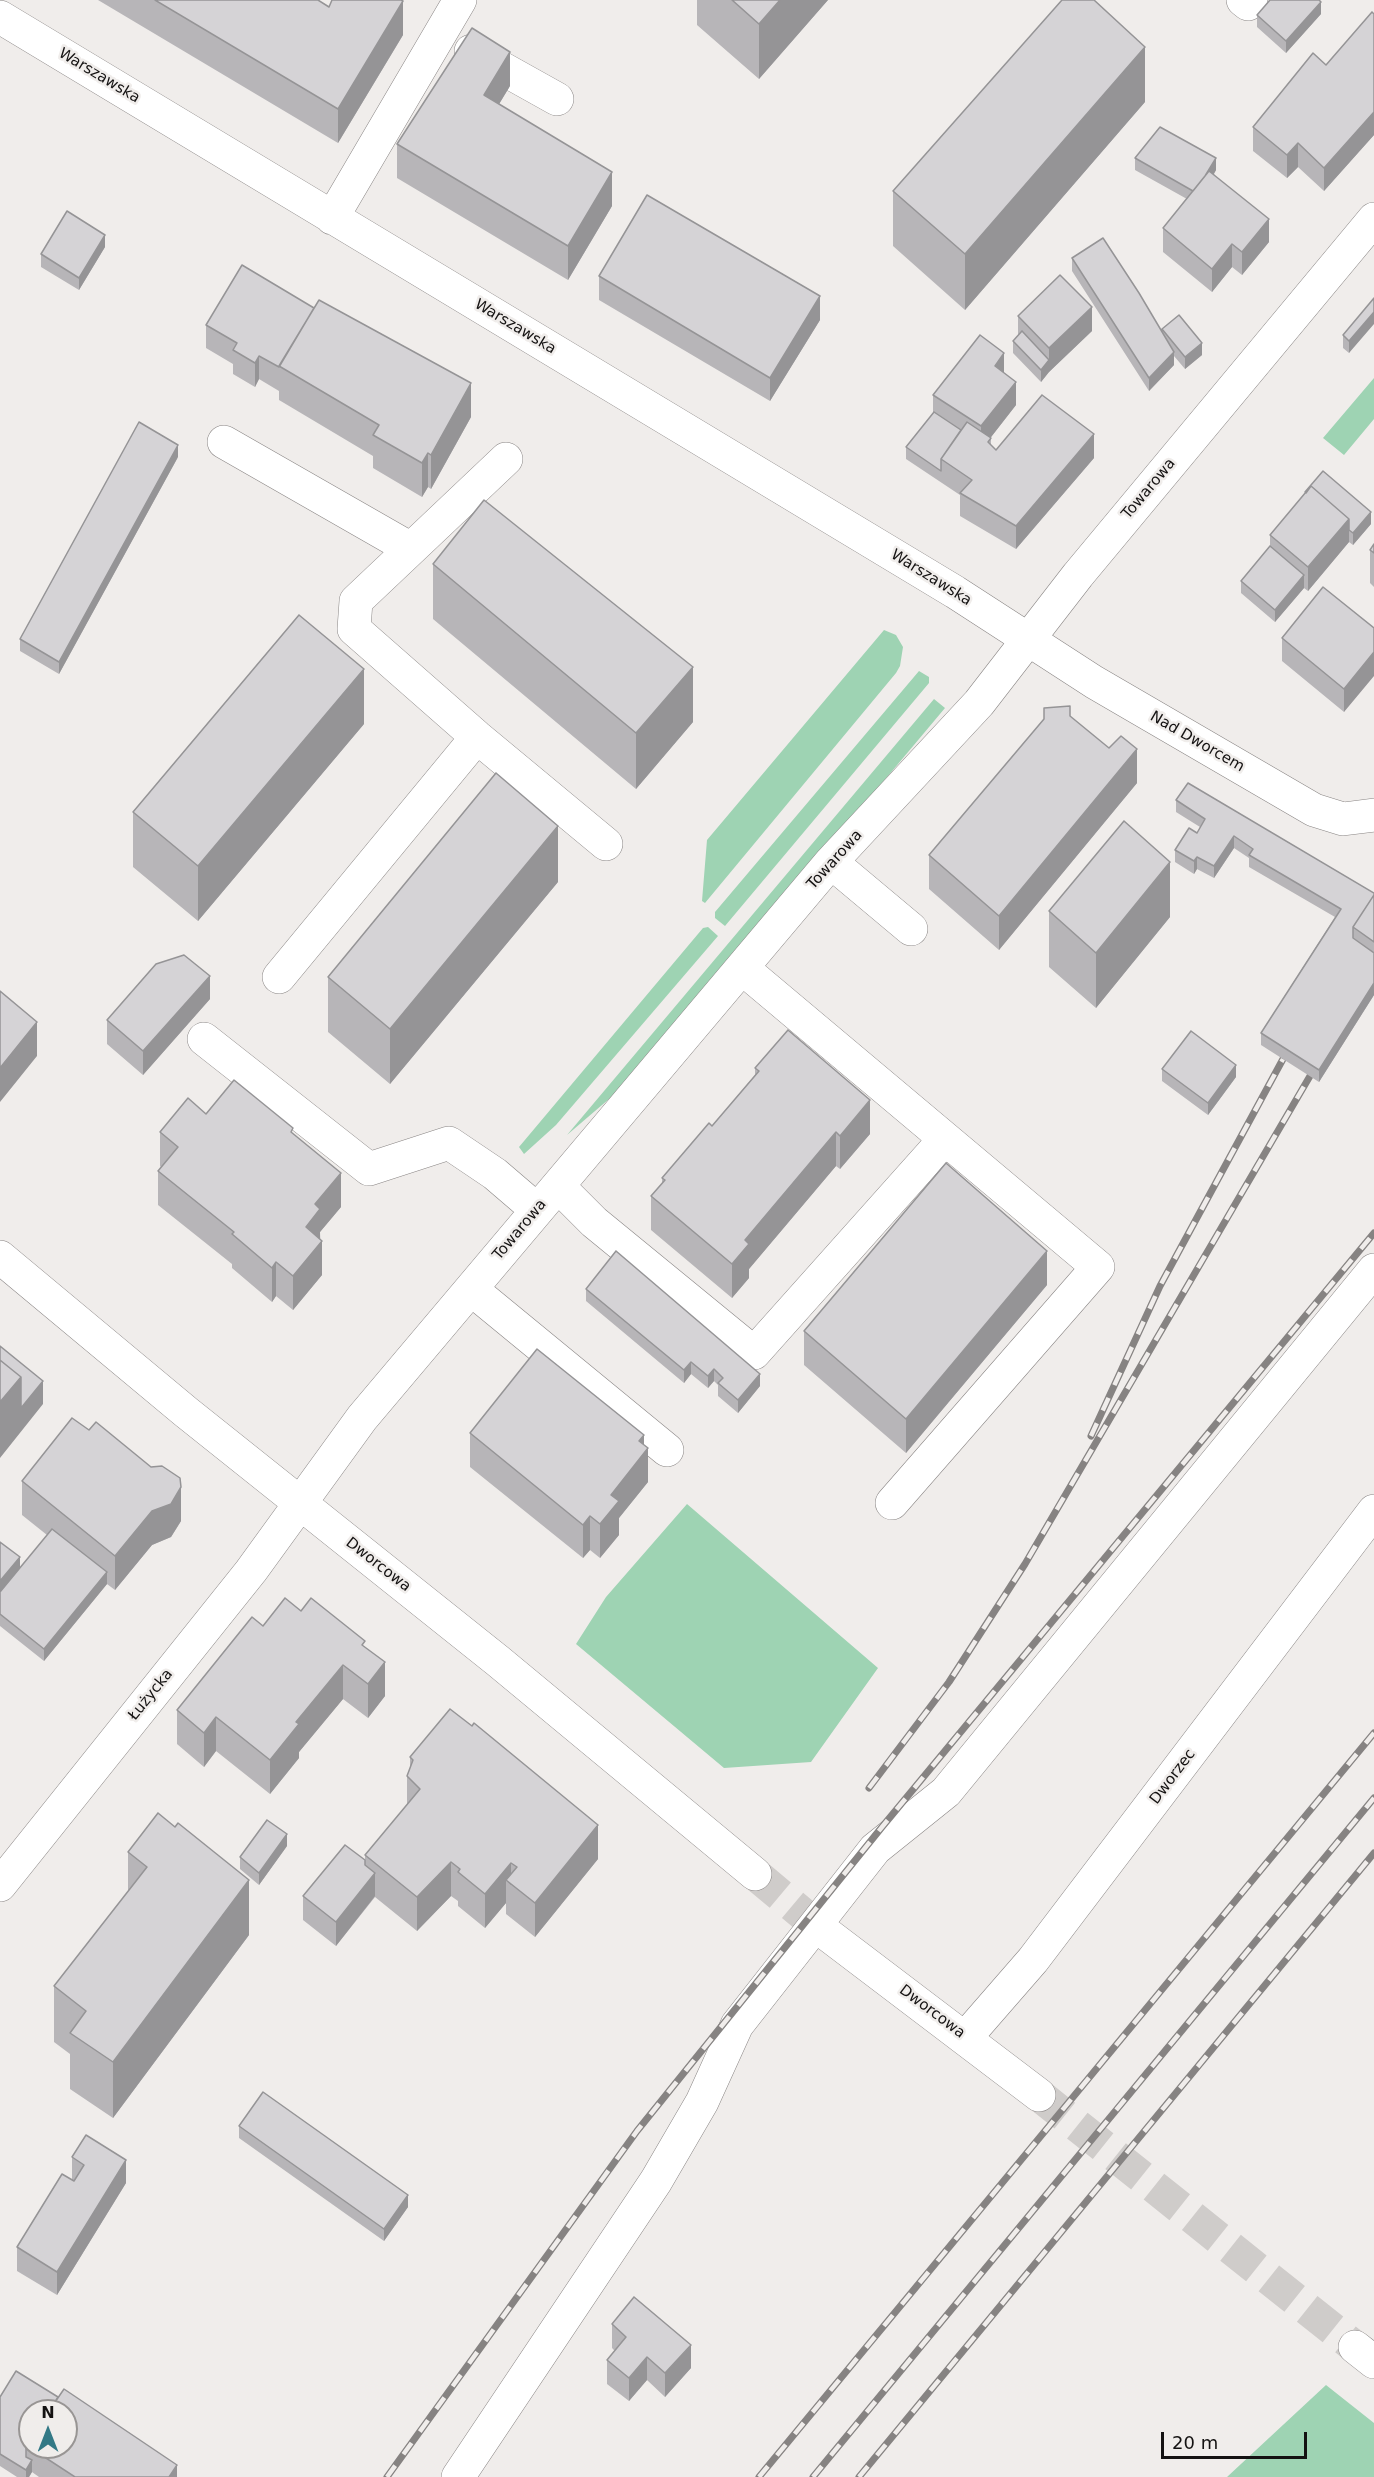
<!DOCTYPE html>
<meta charset="utf-8">
<style>
body{margin:0}
#map{position:relative;width:1374px;height:2477px;overflow:hidden;background:#f0edeb;font-family:"DejaVu Sans",sans-serif}
canvas{display:block}
.north{position:absolute;left:18px;top:2399px;width:60px;height:60px;box-sizing:border-box;background:#f0edeb;border:2px solid #989594;border-radius:50%;rotate:0deg;font-size:16px;font-weight:700;line-height:24px;text-align:center;color:#141212}
.north::after{content:'';display:block;margin:auto;width:21px;height:27px;background:#337986;clip-path:polygon(50% 0,100% 100%,50% 72%,0 100%)}
.scale{position:absolute;left:1161px;top:2432px;width:146px;height:27px;box-sizing:border-box;border:3px solid #141212;border-top:0;padding-left:8px;font-size:18px;line-height:21px;white-space:nowrap;color:#141212;-webkit-text-stroke:4px #f0edeb;paint-order:stroke}
</style>
<div id="map">
<canvas width="1374" height="2477"></canvas>
<div class="north">N</div>
<div class="scale">20 m</div>
</div>
<script>
const context = document.querySelector('canvas').getContext('2d');
context.lineJoin = 'round';
function paint(path, color) {
  context.fillStyle = color;
  context.fill(path, 'evenodd');
}
function toPath(rows) {
  const path = new Path2D();
  for (const r of rows) {
    path.moveTo(r[0], r[1]);
    for (let i = 2; i < r.length; i += 2) path.lineTo(r[i], r[i + 1]);
  }
  return path;
}
function stroke(path, color, width, dash) {
  context.strokeStyle = color;
  context.lineWidth = width;
  context.lineCap = dash ? 'butt' : 'round';
  context.setLineDash(dash || []);
  context.stroke(path);
}
function write(font, color, halo, rows, align = 'center') {
  context.font = font + ' "DejaVu Sans",sans-serif';
  context.lineWidth = 5;
  context.setLineDash([]);
  context.textBaseline = 'middle';
  context.strokeStyle = halo;
  context.fillStyle = color;
  for (const [text, x, y, turn = 0] of rows) {
    context.save();
    context.translate(x, y);
    context.rotate((+turn || 0) * Math.PI / 180);
    context.textAlign = isNaN(turn) ? turn : align;
    if (halo) context.strokeText(text, 0, 0);
    context.fillText(text, 0, 0);
    context.restore();
  }
}
const green = toPath([
 [1374,378,1374,419,1344,455,1323,438],
 [884,630,896,635,903,647,900,666,896,673,705,903,702,901,707,840],
 [919,671,929,677,929,683,725,926,715,918,715,912],
 [934,699,945,708,637,1075,567,1135],
 [708,927,718,936,556,1125,524,1154,519,1147,703,928],
 [687,1504,878,1668,811,1762,724,1768,576,1644,606,1597],
 [1326,2385,1374,2423,1374,2477,1227,2477]
]);
const minorTunnel = toPath([
 [755,1874,823,1931],
 [1039,2095,1355,2347]
]);
const minor = toPath([
 [1243,0,1248,4,1251,0],
 [0,17,955,592,1094,682,1314,810,1343,819,1374,815],
 [471,51,557,99],
 [332,218,460,0],
 [224,442,411,549,506,459],
 [411,549,356,601,354,629,477,737,606,844],
 [831,862,911,929],
 [742,968,1098,1267,892,1503],
 [279,977,477,737],
 [204,1039,369,1169,449,1143,495,1174,537,1210],
 [558,1186,594,1222,754,1353,945,1139],
 [0,1257,186,1412,498,1661,755,1874],
 [471,1289,667,1450],
 [0,1885,251,1571,362,1418,831,862,979,703,1078,575,1374,219],
 [823,1931,1039,2095],
 [966,2037,1033,1960,1374,1511],
 [1355,2347,1374,2362],
 [458,2477,656,2181,702,2102,737,2025,875,1849,946,1792,1374,1270]
]);
const rail = toPath([
 [1091,1436,1160,1286,1283,1059],
 [869,1788,949,1682,1025,1564,1310,1076],
 [387,2477,637,2131,882,1827,1374,1233],
 [759,2477,1374,1733],
 [813,2477,1374,1798],
 [859,2477,1374,1853]
]);
const wall = toPath([
 [98,0,318,0,329,7,403,35,338,143],
 [697,0,828,0,759,79,697,25],
 [1321,14,1286,53,1257,27,1257,15],
 [1374,14,1374,135,1324,191,1298,167,1287,178,1253,151,1253,127,1326,65],
 [510,86,499,104,612,206,568,280,397,178,397,144],
 [1145,102,965,310,893,246,893,191],
 [1135,158,1216,170,1214,174,1269,242,1242,275,1232,267,1212,292,1163,252,1163,228,1187,199,1135,170],
 [105,247,79,290,41,267,41,254],
 [1072,258,1162,333,1162,329,1202,355,1185,369,1174,356,1174,365,1149,391,1072,271],
 [599,276,820,320,770,401,599,300],
 [1374,298,1349,353,1343,348,1343,335],
 [1018,316,1092,331,1049,372,1041,382,1013,353,1013,341,1018,336],
 [206,325,471,417,431,489,428,487,422,497,373,468,373,456,279,400,279,391,259,379,255,387,233,374,233,364,206,348],
 [933,395,1016,405,991,437,991,445,996,450,1094,458,1016,549,960,516,960,495,906,459,906,447,933,413],
 [178,457,59,674,20,651,20,639],
 [1305,492,1371,524,1353,545,1349,542,1308,591,1304,588,1275,622,1241,593,1241,581,1270,546,1270,535,1305,493],
 [1374,544,1374,587,1370,583,1370,550],
 [433,564,693,722,636,789,433,619],
 [1374,628,1344,712,1282,661,1282,638],
 [1070,716,1137,783,999,950,929,889,929,855],
 [364,724,198,921,133,867,133,812],
 [1176,800,1374,893,1374,995,1319,1082,1261,1045,1261,1033,1335,917,1249,867,1249,858,1234,848,1214,878,1197,869,1194,874,1175,862,1175,850,1197,833,1200,827,1176,812],
 [558,882,390,1084,328,1032,328,977],
 [1049,911,1170,917,1096,1008,1049,967],
 [210,999,143,1075,107,1044,107,1020],
 [755,1068,870,1134,840,1169,836,1166,749,1269,749,1278,732,1298,651,1230,651,1196,662,1184,662,1178,712,1126,755,1075],
 [1162,1069,1236,1077,1208,1115,1162,1081],
 [206,1114,293,1134,341,1207,320,1232,322,1275,293,1310,276,1296,272,1302,232,1268,232,1264,158,1205,158,1171,161,1167,160,1166,160,1132],
 [1047,1285,906,1453,804,1365,804,1331],
 [586,1289,760,1386,738,1413,718,1396,718,1385,714,1381,708,1388,691,1374,684,1383,586,1301],
 [470,1433,644,1445,648,1482,619,1518,619,1535,600,1558,590,1550,583,1558,470,1467],
 [22,1481,181,1521,171,1537,152,1545,115,1590,107,1584,44,1661,0,1626,0,1542,20,1568,47,1535,22,1515],
 [301,1611,365,1647,385,1696,368,1718,343,1699,299,1752,299,1758,270,1794,216,1751,204,1767,177,1744,177,1710,263,1626],
 [410,1757,598,1859,535,1937,506,1914,506,1903,485,1928,458,1906,458,1901,451,1896,417,1931,375,1897,336,1946,303,1920,303,1896,365,1860,365,1855,407,1805,407,1776,410,1768],
 [287,1846,259,1885,240,1869,240,1857],
 [128,1852,249,1935,113,2118,70,2089,70,2054,54,2042,54,1986,128,1892],
 [239,2126,408,2207,384,2241,239,2138],
 [72,2157,126,2183,57,2295,17,2271,17,2247,72,2180],
 [612,2324,691,2368,665,2397,647,2380,629,2401,607,2384,607,2360,615,2351,612,2348],
 [0,2397,177,2477,39,2477,32,2472,29,2477,17,2477,0,2466]
]);
const shadedWall = toPath([
 [780,0,828,0,759,79,759,24],
 [403,1,403,35,338,143,338,109],
 [1321,2,1321,14,1286,53,1286,41],
 [1145,47,1145,102,965,310,965,254],
 [510,52,510,86,484,129,484,95],
 [1374,112,1374,135,1324,191,1324,168],
 [1298,143,1298,167,1287,178,1287,155],
 [1216,158,1216,170,1196,204,1196,192],
 [612,172,612,206,568,280,568,246],
 [1269,219,1269,242,1242,275,1242,252],
 [105,235,105,247,79,290,79,278],
 [1232,244,1232,267,1212,292,1212,269],
 [820,296,820,320,770,401,770,378],
 [1092,307,1092,331,1049,372,1049,348],
 [1374,312,1374,324,1349,353,1349,341],
 [1202,343,1202,355,1185,369,1185,357],
 [1174,352,1174,365,1149,391,1149,378],
 [1004,353,1004,377,995,366],
 [259,356,259,379,255,387,255,363],
 [1049,360,1049,372,1041,382,1041,370],
 [1016,382,1016,405,981,450,981,426],
 [471,383,471,417,431,489,431,455],
 [1094,434,1094,458,1016,549,1016,526],
 [178,445,178,457,59,674,59,662],
 [428,453,428,487,422,497,422,463],
 [1371,512,1371,524,1353,545,1353,533],
 [1349,519,1349,542,1308,591,1308,567],
 [1304,575,1304,588,1275,622,1275,610],
 [1374,652,1374,676,1344,712,1344,689],
 [693,667,693,722,636,789,636,733],
 [364,669,364,724,198,921,198,866],
 [1137,749,1137,783,999,950,999,916],
 [558,826,558,882,390,1084,390,1029],
 [1234,836,1234,848,1214,878,1214,866],
 [1197,857,1197,869,1194,874,1194,861],
 [1170,862,1170,917,1096,1008,1096,953],
 [210,976,210,999,143,1075,143,1051],
 [1374,983,1374,995,1319,1082,1319,1070],
 [37,1022,37,1056,0,1102,0,1068],
 [1236,1065,1236,1077,1208,1115,1208,1103],
 [870,1100,870,1134,840,1169,840,1136],
 [836,1132,836,1166,749,1269,749,1278,732,1298,732,1264,745,1240],
 [341,1173,341,1207,320,1232,320,1243,322,1241,322,1275,293,1310,293,1276,306,1227,315,1204],
 [1047,1251,1047,1285,906,1453,906,1419],
 [276,1262,276,1296,272,1302,272,1268],
 [691,1362,691,1374,684,1383,684,1370],
 [714,1369,714,1381,708,1388,708,1376],
 [760,1374,760,1386,738,1413,738,1400],
 [21,1377,43,1381,43,1404,0,1458,0,1402],
 [644,1435,644,1453,648,1448,648,1482,619,1518,619,1535,600,1558,600,1524,611,1495,639,1441],
 [181,1487,181,1521,171,1537,152,1545,115,1590,115,1556,152,1511],
 [590,1516,590,1550,583,1558,583,1525],
 [20,1557,20,1580,0,1604,0,1581],
 [107,1572,107,1584,44,1661,44,1649],
 [385,1662,385,1696,368,1718,368,1684],
 [343,1665,343,1699,299,1752,299,1758,270,1794,270,1760,296,1722],
 [216,1717,216,1751,204,1767,204,1733],
 [598,1825,598,1859,535,1937,535,1903],
 [287,1834,287,1846,259,1885,259,1873],
 [451,1862,451,1896,417,1931,417,1897],
 [511,1863,511,1885,506,1880,506,1903,485,1928,485,1894],
 [375,1873,375,1896,336,1946,336,1922],
 [249,1880,249,1935,113,2118,113,2062],
 [126,2160,126,2183,57,2295,57,2272],
 [408,2195,408,2207,384,2241,384,2229],
 [691,2345,691,2368,665,2397,665,2373],
 [647,2357,647,2380,629,2401,629,2378],
 [32,2460,32,2472,29,2477,26,2477,26,2470],
 [177,2465,177,2477,169,2477]
]);
const building = toPath([
 [155,0,318,0,329,7,332,0,401,0,403,1,338,109,155,0],
 [732,0,780,0,759,24,732,0],
 [1062,0,1094,0,1145,47,965,254,893,191,1062,0],
 [1270,0,1319,0,1321,2,1286,41,1257,15,1270,0],
 [1372,12,1374,14,1374,112,1324,168,1298,143,1287,155,1253,127,1313,53,1326,65,1372,12],
 [472,28,510,52,484,95,612,172,568,246,397,144,472,28],
 [1160,127,1216,158,1205,176,1193,191,1135,158,1160,127],
 [1209,171,1269,219,1242,252,1232,244,1212,269,1163,228,1209,171],
 [647,195,820,296,770,378,599,276,647,195],
 [67,211,105,235,79,278,41,254,67,211],
 [1103,238,1139,293,1174,352,1149,378,1072,258,1103,238],
 [242,265,314,308,279,367,259,356,255,363,233,350,237,343,206,325,242,265],
 [1060,275,1092,307,1049,348,1018,316,1060,275],
 [1374,298,1374,312,1349,341,1343,335,1374,298],
 [319,300,471,383,431,455,428,453,422,463,373,435,379,425,279,366,319,300],
 [1179,315,1202,343,1185,357,1162,329,1179,315],
 [1022,331,1049,360,1041,370,1013,341,1022,331],
 [980,335,1004,353,995,366,1016,382,981,426,933,395,980,335],
 [1042,395,1094,434,1016,526,960,493,972,480,941,459,967,422,991,438,988,442,996,450,1042,395],
 [934,412,961,430,941,459,941,471,906,447,934,412],
 [139,422,178,445,59,662,20,639,139,422],
 [1323,471,1371,512,1353,533,1349,530,1349,519,1311,486,1306,493,1305,492,1323,471],
 [1311,486,1349,519,1308,567,1270,535,1311,486],
 [484,500,693,667,636,733,433,564,484,500],
 [1374,544,1374,553,1370,550,1374,544],
 [1270,546,1304,575,1275,610,1241,581,1270,546],
 [1323,587,1374,628,1374,652,1344,689,1282,638,1323,587],
 [299,615,364,669,198,866,133,812,299,615],
 [1070,706,1070,716,1109,748,1121,736,1137,749,999,916,929,855,1044,719,1044,708,1070,706],
 [496,773,558,826,390,1029,328,977,496,773],
 [1188,783,1374,893,1374,895,1353,927,1353,938,1374,953,1374,983,1319,1070,1261,1033,1341,909,1249,855,1253,849,1234,836,1214,866,1197,857,1194,861,1175,850,1189,828,1197,833,1205,819,1176,800,1188,783],
 [1124,821,1170,862,1096,953,1049,911,1124,821],
 [1374,895,1374,942,1353,927,1374,895],
 [184,955,210,976,143,1051,107,1020,156,964,184,955],
 [0,991,37,1022,0,1068,0,991],
 [788,1030,870,1100,840,1136,836,1132,745,1240,749,1244,732,1264,651,1196,665,1180,662,1178,709,1123,712,1126,759,1071,755,1068,788,1030],
 [1191,1031,1236,1065,1208,1103,1162,1069,1191,1031],
 [234,1080,293,1128,291,1132,341,1173,315,1204,320,1209,306,1227,322,1241,293,1276,276,1262,272,1268,232,1234,234,1232,158,1171,178,1147,160,1132,188,1098,206,1114,234,1080],
 [946,1163,1047,1251,906,1419,804,1331,946,1163],
 [616,1251,760,1374,738,1400,718,1383,723,1378,714,1369,708,1376,691,1362,684,1370,586,1289,616,1251],
 [0,1346,43,1381,21,1408,21,1377,0,1360,0,1346],
 [537,1349,644,1435,639,1441,648,1448,611,1495,619,1501,600,1524,590,1516,583,1525,470,1433,537,1349],
 [0,1360,21,1377,0,1402,0,1360],
 [72,1418,89,1430,96,1422,151,1467,162,1466,180,1478,181,1487,171,1504,152,1511,115,1556,22,1481,72,1418],
 [52,1529,107,1572,44,1649,0,1614,0,1592,52,1529],
 [0,1542,20,1557,0,1581,0,1542],
 [285,1598,301,1611,311,1598,365,1641,362,1645,385,1662,368,1684,343,1665,296,1722,299,1724,270,1760,216,1717,204,1733,177,1710,252,1617,263,1626,285,1598],
 [450,1709,472,1726,474,1723,598,1825,535,1903,506,1880,517,1867,511,1863,485,1894,458,1872,460,1869,451,1862,417,1897,365,1855,420,1789,407,1776,413,1760,410,1757,450,1709],
 [158,1813,175,1827,178,1823,249,1880,113,2062,70,2033,86,2011,54,1986,147,1867,128,1852,158,1813],
 [267,1820,287,1834,259,1873,240,1857,267,1820],
 [345,1845,365,1860,365,1865,375,1873,336,1922,303,1896,345,1845],
 [263,2092,408,2195,384,2229,239,2126,263,2092],
 [86,2135,126,2160,57,2272,17,2247,62,2174,74,2181,84,2165,72,2157,86,2135],
 [634,2297,691,2345,665,2373,647,2357,629,2378,607,2360,626,2337,612,2324,634,2297],
 [16,2371,58,2397,49,2411,30,2411,30,2440,26,2445,26,2457,32,2460,26,2470,0,2454,0,2397,16,2371],
 [64,2389,177,2465,169,2477,75,2477,26,2445,30,2440,30,2447,66,2447,66,2411,49,2411,64,2389]
]);
const streetNames = [
 ["Warszawska",99,76,31],
 ["Warszawska",515,327,31],
 ["Towarowa",1149,489,-50],
 ["Warszawska",931,578,32],
 ["Nad Dworcem",1197,742,30],
 ["Towarowa",835,860,-48],
 ["Towarowa",520,1230,-50],
 ["Dworcowa",378,1565,38],
 ["Łużycka",151,1695,-51],
 ["Dworzec",1173,1777,-53],
 ["Dworcowa",932,2012,37]
];
paint(green, '#9ed3b3');
stroke(minorTunnel, '#cfccca', 33, [33, 16]);
stroke(minor, '#898584', 34);
stroke(minor, '#fff', 33);
stroke(rail, '#868382', 7);
stroke(rail, '#f0edeb', 4.5, [14]);
paint(wall, '#b7b5b8');
paint(shadedWall, '#959496');
paint(building, '#d5d3d6');
stroke(building, '#959496', 1.5);
write('15px', '#141212', '#f0edeb', streetNames);
</script>
